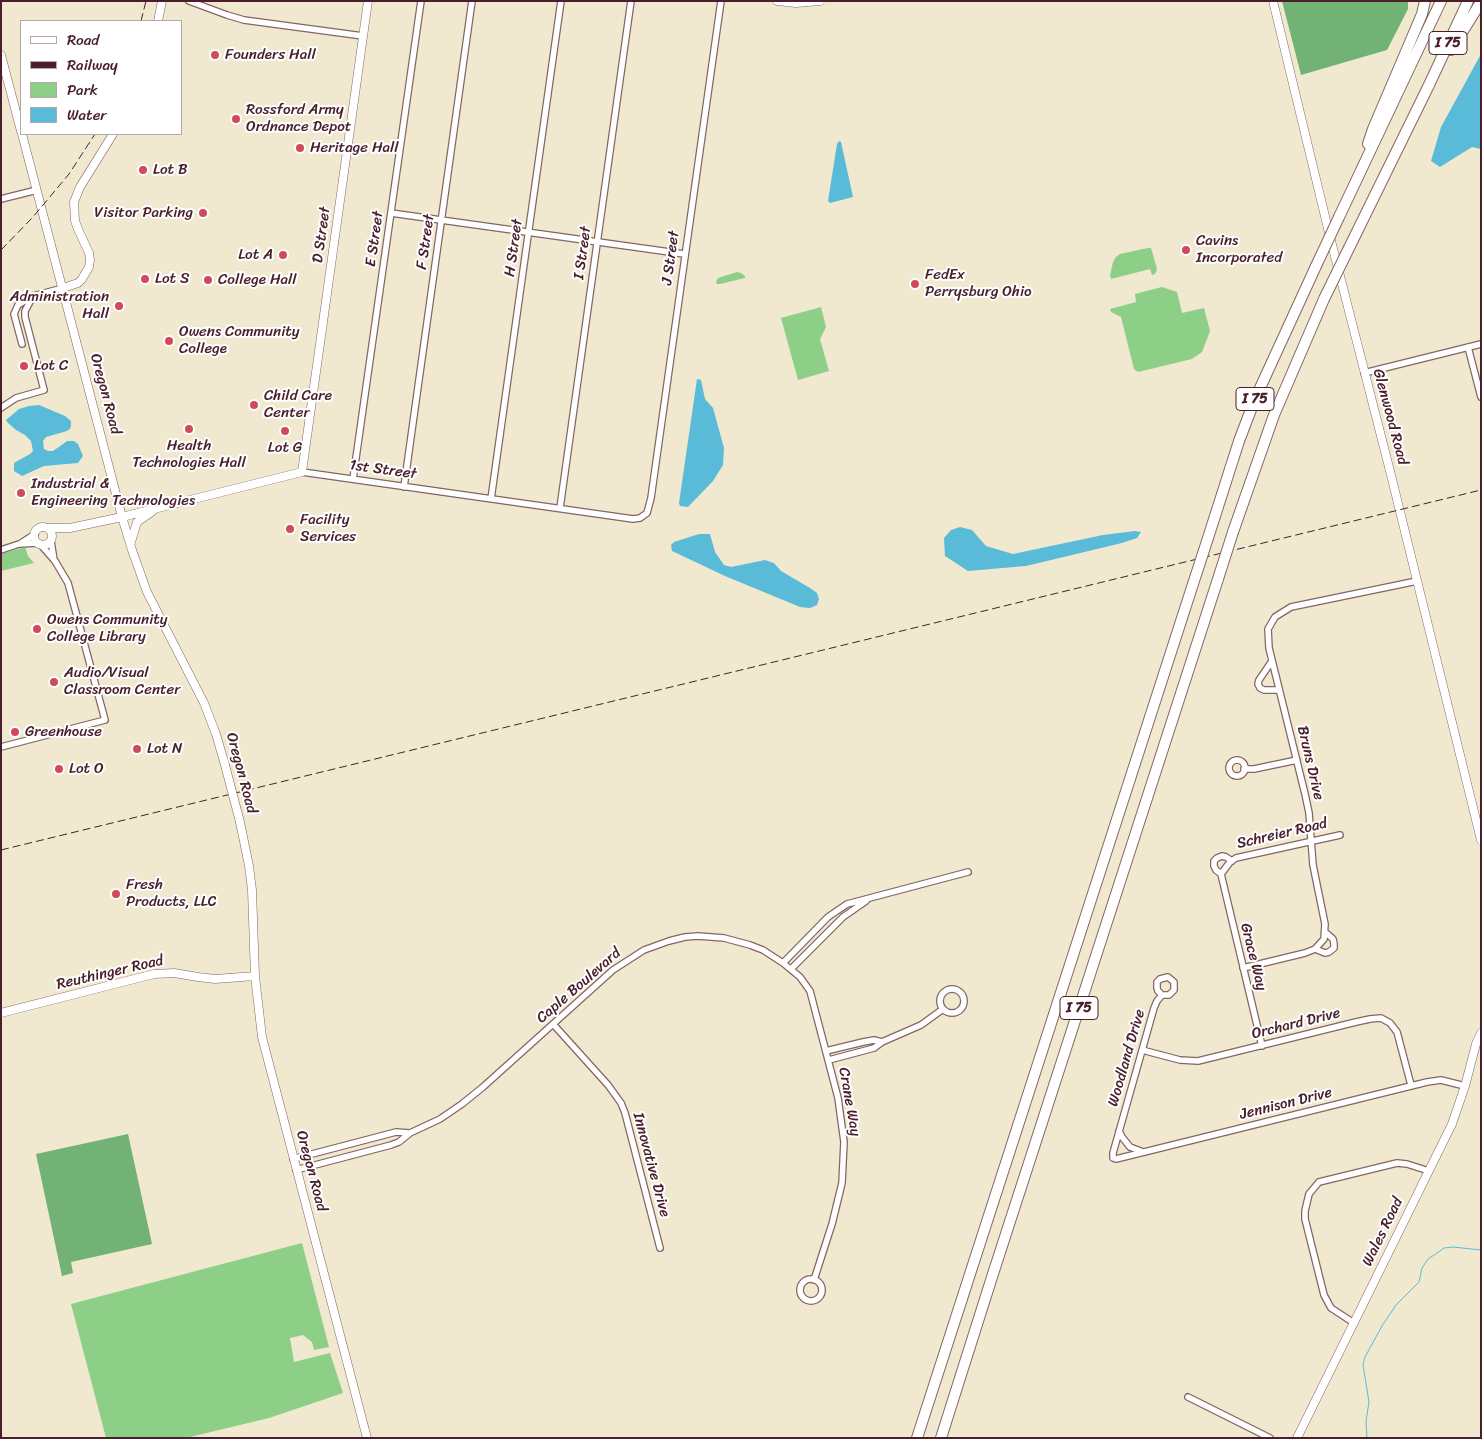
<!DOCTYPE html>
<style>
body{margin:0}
#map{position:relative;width:1482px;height:1439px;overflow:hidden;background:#f0e8cf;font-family:Sriracha,sans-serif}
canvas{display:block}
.frame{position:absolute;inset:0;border:2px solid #4a1f2b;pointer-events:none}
.legend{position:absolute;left:20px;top:20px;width:162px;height:115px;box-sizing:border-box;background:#fff;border:1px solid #b7a5aa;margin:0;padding:6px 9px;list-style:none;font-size:15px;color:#4a1f2b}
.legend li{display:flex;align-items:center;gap:10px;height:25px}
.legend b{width:25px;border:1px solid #b7a5aa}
</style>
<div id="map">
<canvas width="1482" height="1439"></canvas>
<div class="frame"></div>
<ul class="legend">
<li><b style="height:6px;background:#fff"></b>Road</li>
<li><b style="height:6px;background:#4a1f2b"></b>Railway</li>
<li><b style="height:14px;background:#8dcf87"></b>Park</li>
<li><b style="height:14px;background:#5abbd8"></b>Water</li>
</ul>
</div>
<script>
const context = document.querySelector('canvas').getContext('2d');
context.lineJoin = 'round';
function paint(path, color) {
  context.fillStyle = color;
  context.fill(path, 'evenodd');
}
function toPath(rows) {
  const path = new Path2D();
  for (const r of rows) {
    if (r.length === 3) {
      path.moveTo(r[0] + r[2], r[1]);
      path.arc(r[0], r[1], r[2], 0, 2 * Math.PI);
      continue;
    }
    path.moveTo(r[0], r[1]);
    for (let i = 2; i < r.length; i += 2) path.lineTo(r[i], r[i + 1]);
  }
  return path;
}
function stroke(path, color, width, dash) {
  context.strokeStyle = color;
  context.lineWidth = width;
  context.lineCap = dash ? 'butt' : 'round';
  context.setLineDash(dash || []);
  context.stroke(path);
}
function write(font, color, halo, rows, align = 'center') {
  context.font = font + ' Sriracha,sans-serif';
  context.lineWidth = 4;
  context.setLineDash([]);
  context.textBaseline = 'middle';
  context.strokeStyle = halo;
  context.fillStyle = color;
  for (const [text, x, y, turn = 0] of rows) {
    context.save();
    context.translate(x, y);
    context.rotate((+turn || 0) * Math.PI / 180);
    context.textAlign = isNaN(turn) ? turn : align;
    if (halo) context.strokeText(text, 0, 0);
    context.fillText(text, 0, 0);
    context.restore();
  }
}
const green = toPath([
 [1148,248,1151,248,1152,251,1157,269,1155,274,1152,275,1150,269,1111,279,1110,275,1113,262,1116,257,1120,254],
 [737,272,741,273,745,276,745,278,720,284,717,284,716,282,718,278],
 [1162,287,1177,292,1182,313,1204,308,1210,331,1202,352,1192,359,1138,372,1134,369,1121,317,1111,312,1110,309,1136,302,1135,294],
 [821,307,826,327,820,339,829,371,798,380,781,318],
 [25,547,28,556,34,563,1,571,1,554],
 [302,1243,329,1347,314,1350,312,1342,303,1335,290,1338,294,1362,330,1353,343,1393,269,1418,186,1438,106,1438,71,1304]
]);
const forest = toPath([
 [1282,1,1408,1,1408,9,1387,50,1301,75],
 [128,1134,152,1244,71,1262,73,1273,62,1276,36,1154]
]);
const water = toPath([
 [1481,54,1481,149,1472,147,1440,167,1431,161,1441,127],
 [839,141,841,142,853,197,830,203,828,201,837,144],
 [697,379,701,380,705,399,713,408,724,448,723,465,713,481,688,507,680,506,679,503],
 [39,405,65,416,71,421,71,426,70,429,67,431,46,437,43,441,44,449,48,451,53,451,63,444,67,441,74,441,78,444,83,456,78,463,44,466,22,476,14,471,14,463,30,454,33,451,31,441,25,435,16,430,7,422,6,420,19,409,29,406],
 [960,527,972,530,986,546,1013,554,1103,535,1135,531,1141,532,1137,538,1122,543,1026,566,968,571,945,556,944,538,951,530],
 [699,534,710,534,715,552,724,565,731,567,765,560,774,563,781,571,810,588,817,593,819,599,817,605,810,608,800,607,725,576,672,551,671,545,674,542]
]);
const stream = toPath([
 [1367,1438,1366,1421,1369,1402,1363,1365,1365,1357,1382,1326,1396,1305,1419,1282,1422,1268,1428,1259,1437,1253,1444,1248,1453,1247,1481,1250]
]);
const street = toPath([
 [189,1,227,15,244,20,363,36],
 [1,199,37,190],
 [391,213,684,254],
 [22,344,14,314,18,305,33,296,63,288],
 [1468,347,1481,397],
 [1364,373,1481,344],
 [1,408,16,398,44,390,25,317,25,311,33,296],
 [302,472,633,519,640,518,647,513,651,498,721,1],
 [353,479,421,1],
 [404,487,472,1],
 [491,499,561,1],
 [560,508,631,1],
 [51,541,54,560],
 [21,543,35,534],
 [1,550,19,544,38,543],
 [1272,661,1259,680,1258,684,1260,688,1264,690,1279,690],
 [1,747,105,720,68,583,55,561,41,545],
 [1237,768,8],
 [1244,769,1254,769,1297,760],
 [1221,874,1262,1046],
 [1221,874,1230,862,1236,858,1340,835],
 [1221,874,1216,870,1214,866,1214,861,1217,858,1222,856,1226,857,1232,861],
 [1315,949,1324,939,1325,924,1313,865,1309,813,1305,794,1269,648,1268,629,1275,617,1291,607,1417,581],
 [783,963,828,917,847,904,968,872],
 [1243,968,1305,953,1315,949,1325,953,1329,952,1334,948,1334,944,1333,939,1325,932],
 [791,969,843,917,866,901],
 [952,1001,12],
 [1162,995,1158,991,1157,988,1157,982,1160,979,1168,977,1174,982,1174,990,1169,995,1162,995,1157,1001,1154,1008,1113,1153,1113,1158,1116,1159,1427,1082,1441,1080,1465,1086],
 [553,1024,608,1085,621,1103,625,1113,660,1248],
 [1142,1050,1180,1060,1198,1061,1356,1022,1370,1019,1381,1018,1390,1023,1397,1032,1411,1085],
 [826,1051,863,1042,874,1040,882,1042],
 [829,1060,874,1048,882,1042,921,1025,943,1009],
 [1119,1131,1122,1137,1130,1147,1143,1152],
 [410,1133,440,1119,462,1104,483,1087,613,970,644,950,669,941,685,937,698,936,724,938,750,945,763,950,783,963,800,977,810,991,838,1098,844,1142,842,1183,832,1224,814,1280],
 [293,1159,396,1132,410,1133,399,1142,391,1145,296,1170],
 [811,1290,11],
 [1354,1323,1331,1308,1324,1295,1305,1219,1305,1211,1309,1194,1319,1182,1397,1163,1407,1164,1429,1171],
 [1188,1397,1270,1438]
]);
const secondary = toPath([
 [777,1,796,3,820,1],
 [1273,1,1330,237,1391,475,1481,840],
 [158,21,162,1],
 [1,55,21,131],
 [22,134,122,517,132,550,147,592,204,703,216,734,225,765],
 [63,288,78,283,82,279,89,267,90,260,89,253,78,229,75,221,74,202,80,187,113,134],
 [43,536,9],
 [48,528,70,528,122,517,302,472,368,1],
 [131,542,137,522,153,511],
 [240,822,249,866,252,890,255,976,262,1037,367,1438],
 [1,1013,154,974,174,973,198,977,215,979,255,976],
 [1297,1438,1452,1124,1465,1086,1476,1044,1481,1033]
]);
const highway = toPath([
 [1451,50,1481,2],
 [1368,144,1373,129,1422,14,1425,1],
 [1339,217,1441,1],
 [1349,248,1429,85,1468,1],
 [1233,532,1274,415,1324,299],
 [1208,538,1239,441,1255,399,1316,266],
 [917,1438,1193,584],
 [941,1438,992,1277,1218,579]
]);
const rail = toPath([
 [141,21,146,1],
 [1,250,33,217,69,174,95,134],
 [1,850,1481,490]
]);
const secondaryBridge = toPath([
 [225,765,240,822]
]);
const highwayBridge = toPath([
 [1316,266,1339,217],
 [1324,299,1349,248],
 [1218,579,1233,532],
 [1193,584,1208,538]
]);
const markers = [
 [215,55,5,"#d1495b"],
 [236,119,5,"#d1495b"],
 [300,148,5,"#d1495b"],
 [143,170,5,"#d1495b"],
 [203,213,5,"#d1495b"],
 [1186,250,5,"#d1495b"],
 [283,255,5,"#d1495b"],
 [145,279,5,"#d1495b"],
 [208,280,5,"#d1495b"],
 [915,284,5,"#d1495b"],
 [119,306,5,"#d1495b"],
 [169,341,5,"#d1495b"],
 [24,366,5,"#d1495b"],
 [254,405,5,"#d1495b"],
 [189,429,5,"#d1495b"],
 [285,431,5,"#d1495b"],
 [21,493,5,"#d1495b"],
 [290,529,5,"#d1495b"],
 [37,629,5,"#d1495b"],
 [54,682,5,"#d1495b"],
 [15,732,5,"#d1495b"],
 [137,749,5,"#d1495b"],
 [59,769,5,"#d1495b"],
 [116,894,5,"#d1495b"]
];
const shields = [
 [1448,43,38],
 [1255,399,38],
 [1079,1008,38]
];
const shieldNames = [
 ["I 75",1448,43],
 ["I 75",1255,399],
 ["I 75",1079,1008]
];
const poiNames = [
 ["Founders Hall",225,55],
 ["Rossford Army",246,110],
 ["Ordnance Depot",246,127],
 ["Heritage Hall",310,148],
 ["Lot B",153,170],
 ["Visitor Parking",193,213,"right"],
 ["Cavins",1196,241],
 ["Incorporated",1196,258],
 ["Lot A",273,255,"right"],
 ["FedEx",925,275],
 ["Perrysburg Ohio",925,292],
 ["Lot S",155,279],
 ["College Hall",218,280],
 ["Administration",109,297,"right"],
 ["Hall",109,314,"right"],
 ["Owens Community",179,332],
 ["College",179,349],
 ["Lot C",34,366],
 ["Child Care",264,396],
 ["Center",264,413],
 ["Health",189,446,"center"],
 ["Technologies Hall",189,463,"center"],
 ["Lot G",285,448,"center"],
 ["Industrial &",31,484],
 ["Engineering Technologies",31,501],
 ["Facility",300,520],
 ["Services",300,537],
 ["Owens Community",47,620],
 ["College Library",47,637],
 ["Audio/Visual",64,673],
 ["Classroom Center",64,690],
 ["Greenhouse",25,732],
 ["Lot N",147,749],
 ["Lot O",69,769],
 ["Fresh",126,885],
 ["Products, LLC",126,902]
];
const streetNames = [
 ["D Street",322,235,-82],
 ["E Street",375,239,-82],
 ["F Street",426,242,-82],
 ["H Street",514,248,-82],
 ["I Street",583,253,-82],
 ["J Street",671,258,-82],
 ["Oregon Road",105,394,75],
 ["Glenwood Road",1390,417,75],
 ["1st Street",383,470,8],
 ["Bruns Drive",1310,763,77],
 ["Oregon Road",241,773,75],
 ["Schreier Road",1282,834,-13],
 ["Grace Way",1253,957,76],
 ["Reuthinger Road",110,973,-13],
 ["Caple Boulevard",579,986,-41],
 ["Orchard Drive",1296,1024,-14],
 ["Woodland Drive",1127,1058,-74],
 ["Crane Way",849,1102,80],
 ["Jennison Drive",1286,1104,-14],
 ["Innovative Drive",651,1165,75],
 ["Oregon Road",311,1171,75],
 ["Wales Road",1383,1232,-64]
];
paint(green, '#8dcf87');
paint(forest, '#72b274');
paint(water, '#5abbd8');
stroke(stream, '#5abbd8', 1);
stroke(street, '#846564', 8);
stroke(secondary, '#846564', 9);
stroke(highway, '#846564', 12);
stroke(street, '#fff', 5.5);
stroke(secondary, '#fff', 8);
stroke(highway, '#fff', 10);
stroke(rail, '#4a1f2b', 1, [8, 4]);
stroke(secondaryBridge, '#846564', 9, []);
stroke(highwayBridge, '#846564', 12, []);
stroke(secondaryBridge, '#fff', 8);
stroke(highwayBridge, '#fff', 10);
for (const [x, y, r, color] of markers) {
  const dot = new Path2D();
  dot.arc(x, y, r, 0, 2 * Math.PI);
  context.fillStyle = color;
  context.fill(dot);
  stroke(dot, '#fff', 2);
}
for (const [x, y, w] of shields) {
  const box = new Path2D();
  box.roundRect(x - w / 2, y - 11.5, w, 23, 4);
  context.fillStyle = '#fff';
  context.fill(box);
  stroke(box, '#4a1f2b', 1);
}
write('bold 14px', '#4a1f2b', null, shieldNames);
write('15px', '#4a1f2b', '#fff', poiNames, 'left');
write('15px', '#4a1f2b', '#fff', streetNames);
</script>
